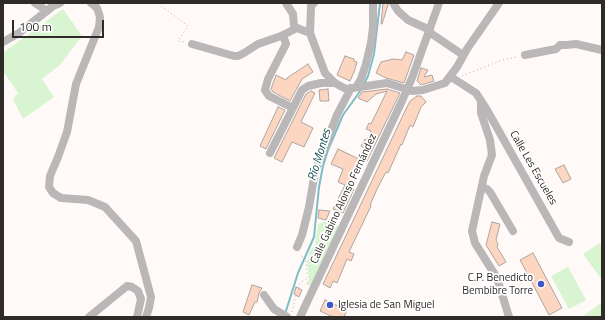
<!DOCTYPE html>
<meta charset="utf-8">
<style>
body{margin:0}
#map{position:relative;width:605px;height:320px;overflow:hidden;background:#fffaf7;font-family:"Titillium Web",sans-serif}
canvas{display:block}
.frame{position:absolute;inset:0;border:4px solid #2e2b29;pointer-events:none}
.scale{position:absolute;left:12px;top:20px;width:92px;height:18px;box-sizing:border-box;border:2px solid #2e2b29;border-top:0;padding-left:5px;font-size:12px;line-height:14px;white-space:nowrap;color:#2e2b29;-webkit-text-stroke:3px #fff;paint-order:stroke}
</style>
<div id="map">
<canvas width="605" height="320"></canvas>
<div class="frame"></div>
<div class="scale">100 m</div>
</div>
<script>
const context = document.querySelector('canvas').getContext('2d');
context.lineJoin = 'round';
function paint(path, color) {
  context.fillStyle = color;
  context.fill(path, 'evenodd');
}
function toPath(rows) {
  const path = new Path2D();
  for (const r of rows) {
    path.moveTo(r[0], r[1]);
    for (let i = 2; i < r.length; i += 2) path.lineTo(r[i], r[i + 1]);
  }
  return path;
}
function stroke(path, color, width, dash) {
  context.strokeStyle = color;
  context.lineWidth = width;
  context.lineCap = dash ? 'butt' : 'round';
  context.setLineDash(dash || []);
  context.stroke(path);
}
function write(font, color, halo, rows, align = 'center') {
  context.font = font + ' "Titillium Web",sans-serif';
  context.lineWidth = 3.5;
  context.setLineDash([]);
  context.textBaseline = 'middle';
  context.strokeStyle = halo;
  context.fillStyle = color;
  for (const [text, x, y, turn = 0] of rows) {
    context.save();
    context.translate(x, y);
    context.rotate((+turn || 0) * Math.PI / 180);
    context.textAlign = isNaN(turn) ? turn : align;
    if (halo) context.strokeText(text, 0, 0);
    context.fillText(text, 0, 0);
    context.restore();
  }
}
const green = toPath([
 [63,9,82,36,60,65,42,79,54,97,23,119,13,99,18,93,3,71,3,53],
 [327,221,343,228,314,287,306,284,309,279,307,262,310,251,315,244,318,224],
 [599,243,602,248,602,280,583,254],
 [568,267,586,300,569,309,551,276],
 [602,302,602,317,582,317]
]);
const stream = toPath([
 [364,84,368,76,374,54,380,3],
 [285,314,298,273,314,237,319,187,323,166,328,150,343,115,361,90]
]);
const building = toPath([
 [383,3,388,3,388,5,382,24,381,24,383,3],
 [406,52,414,55,404,83,386,78,376,73,381,62,393,59,402,60,406,52],
 [345,56,354,59,354,61,357,62,354,72,350,81,337,75,345,56],
 [308,64,313,72,302,79,290,101,273,92,271,89,276,75,286,80,287,78,308,64],
 [421,68,428,70,424,77,432,75,434,81,421,85,417,81,421,68],
 [328,89,329,101,320,101,319,90,328,89],
 [387,89,400,93,367,161,361,158,365,148,361,146,365,139,367,140,371,131,366,129,369,123,371,124,387,91,376,94,367,102,358,98,362,92,387,89],
 [311,91,315,93,301,122,313,128,304,147,292,142,282,162,274,158,306,94,311,91],
 [417,96,421,96,426,102,421,107,413,127,410,125,402,145,401,144,388,173,386,172,378,187,370,205,371,206,349,252,354,254,351,261,347,259,337,283,333,281,330,288,323,284,405,111,410,101,417,96],
 [278,107,285,110,266,149,260,146,278,107],
 [338,149,361,160,353,177,356,178,352,188,354,189,343,213,333,209,345,185,338,182,343,169,331,164,338,149],
 [564,165,571,179,563,183,555,169,564,165],
 [319,210,330,211,326,220,318,218,319,210],
 [492,222,500,224,496,240,498,244,497,247,506,262,499,266,486,245,492,222],
 [533,253,562,308,549,315,520,260,533,253],
 [252,285,262,288,259,293,257,302,255,302,249,315,243,312,252,285],
 [296,287,302,290,299,297,294,294,296,287],
 [325,300,347,310,344,317,333,317,320,311,325,300]
]);
const path = toPath([
 [163,3,161,6,188,26,178,41,185,42],
 [462,76,502,60,517,57],
 [298,288,301,282,309,277,307,274,306,262,307,259,301,256,300,254],
 [292,312,296,295]
]);
const minor = toPath([
 [35,3,47,11],
 [91,3,97,8,100,17,99,27,76,84,67,132,58,157,50,176,49,187,53,193,61,198,88,200,105,207,136,241,151,297,149,308,146,317],
 [286,3,293,14,294,26,297,28,310,33],
 [314,3,311,6,310,33,325,73,335,83,346,89,387,83,412,91,423,90,445,83,457,67,467,49,499,3],
 [393,3,398,11,408,20,430,30],
 [429,32,463,55],
 [281,36,284,38,286,44,268,79,265,90,269,96,293,108],
 [3,42,19,33,53,6,60,3],
 [192,44,234,56,238,56,244,53,258,44,281,36,297,28],
 [525,55,556,49,560,45,566,45,576,44,602,50],
 [451,77,476,93,487,110,559,238,569,242],
 [356,87,361,79,366,64,371,43,373,27,373,3],
 [481,101,481,113,490,140,492,155,484,176,472,231,475,243,497,278,509,317],
 [270,153,302,90,308,86,321,83,335,83],
 [482,187,487,189,490,192,513,231],
 [297,247,302,235,309,207,315,172,337,115,351,88],
 [264,295,274,309,287,317],
 [89,317,127,286,132,287,138,291,141,299,137,317],
 [300,317,402,101,412,78,439,3]
]);
const markers = [
 [541,284,4,"#3f57ca"],
 [330,305,4,"#3f57ca"]
];
const streetNames = [
 ["Calle Les Escueles",533,168,60],
 ["Calle Gabino Alonso Fernández",344,199,-65]
];
const poiNames = [
 ["C.P. Benedicto",533,278],
 ["Bembibre Torre",533,291],
 ["Iglesia de San Miguel",338,305,"left"]
];
const waterNames = [
 ["Río Montes",320,155,-73]
];
paint(green, '#d8f4d0');
stroke(stream, '#7ebcc7', 2);
paint(building, '#fcd6c0');
stroke(building, '#aca5a1', 1);
stroke(path, '#b1adaa', 1, [1, 3]);
stroke(minor, '#bab7b9', 8);
for (const [x, y, r, color] of markers) {
  const dot = new Path2D();
  dot.arc(x, y, r, 0, 2 * Math.PI);
  context.fillStyle = color;
  context.fill(dot);
  stroke(dot, '#fff', 1.5);
}
write('11px', '#2e2b29', '#fff', streetNames);
write('11px', '#2e2b29', '#fff', poiNames, 'right');
write('italic 12px', '#104951', '#fff', waterNames);
</script>
